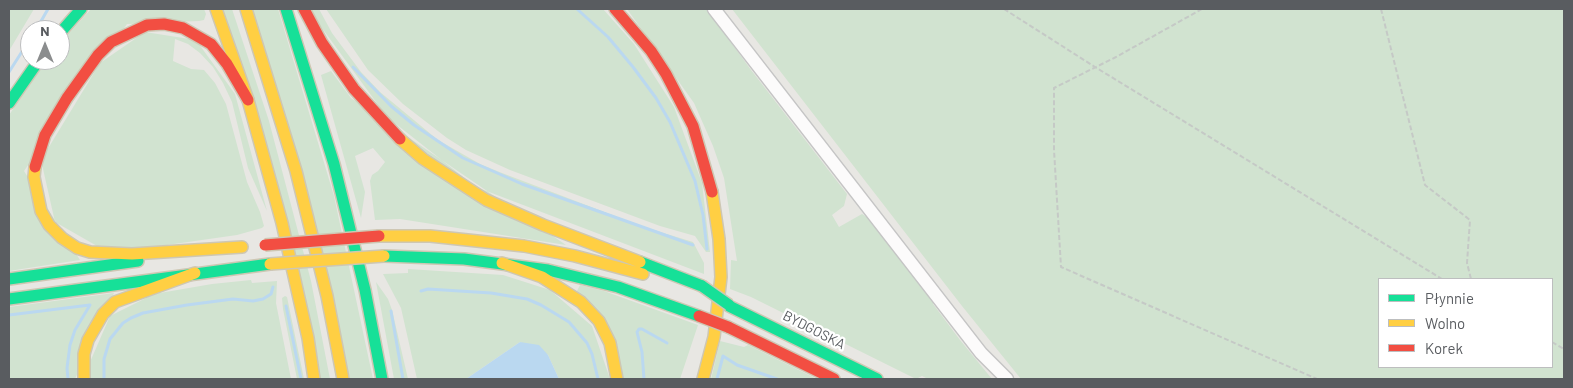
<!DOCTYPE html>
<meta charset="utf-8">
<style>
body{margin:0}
#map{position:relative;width:1573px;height:388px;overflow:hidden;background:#e8e7e3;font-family:Barlow,sans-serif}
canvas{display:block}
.frame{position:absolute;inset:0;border:10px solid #595c60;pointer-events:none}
.legend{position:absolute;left:1378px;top:278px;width:175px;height:90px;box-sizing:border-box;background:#fff;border:1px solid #bdbebf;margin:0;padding:6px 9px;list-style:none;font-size:15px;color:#595c60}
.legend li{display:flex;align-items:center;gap:10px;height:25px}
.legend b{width:25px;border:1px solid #bdbebf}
.north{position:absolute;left:20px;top:20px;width:50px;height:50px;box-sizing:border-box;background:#fff;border:1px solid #bdbebf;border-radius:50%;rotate:0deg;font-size:14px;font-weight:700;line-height:20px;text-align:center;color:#595c60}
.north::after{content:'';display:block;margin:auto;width:18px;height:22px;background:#8b8d8e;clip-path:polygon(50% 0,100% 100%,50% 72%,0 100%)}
</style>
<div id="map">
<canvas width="1573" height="388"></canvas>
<div class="frame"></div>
<ul class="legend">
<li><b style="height:6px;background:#16e098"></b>Płynnie</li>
<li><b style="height:6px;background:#ffcf43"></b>Wolno</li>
<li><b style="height:6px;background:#f24e42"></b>Korek</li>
</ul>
<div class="north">N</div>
</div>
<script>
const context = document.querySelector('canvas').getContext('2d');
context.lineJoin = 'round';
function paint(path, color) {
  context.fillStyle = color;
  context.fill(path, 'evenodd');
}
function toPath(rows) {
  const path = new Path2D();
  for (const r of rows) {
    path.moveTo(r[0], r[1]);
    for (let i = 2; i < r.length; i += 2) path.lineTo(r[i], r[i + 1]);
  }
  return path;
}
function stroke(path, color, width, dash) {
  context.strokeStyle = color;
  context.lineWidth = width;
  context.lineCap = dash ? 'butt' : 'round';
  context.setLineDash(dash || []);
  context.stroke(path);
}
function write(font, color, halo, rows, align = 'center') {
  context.font = font + ' Barlow,sans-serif';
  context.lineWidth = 4.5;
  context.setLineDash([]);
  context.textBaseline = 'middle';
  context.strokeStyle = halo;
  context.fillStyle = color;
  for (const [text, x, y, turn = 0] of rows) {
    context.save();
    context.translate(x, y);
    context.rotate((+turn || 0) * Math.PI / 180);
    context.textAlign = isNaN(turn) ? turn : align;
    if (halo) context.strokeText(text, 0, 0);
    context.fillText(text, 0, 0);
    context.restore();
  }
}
const green = toPath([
 [9,9,34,9,9,51],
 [91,9,204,9,206,14,204,20,199,21,127,24,24,171,80,260,9,271,9,115,47,60,60,60,60,43],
 [221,9,232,9,269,121,311,281,330,379,319,379],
 [252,9,278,9,334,196,373,379,350,379],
 [308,9,319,9,332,33,361,72,380,92,438,140,480,164,502,173,644,227,693,242,704,263,704,274,476,187,387,117],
 [326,9,603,9,634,44,674,107,702,183,710,252,706,252,695,236,660,226,510,170,466,150,447,138,403,104,368,70],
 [627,9,707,9,751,70,847,194,844,206,832,215,839,227,862,214,870,219,934,302,933,304,960,340,992,379,928,379,922,376,916,379,751,297,730,289,731,260,737,261,724,178,713,146,694,103],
 [732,9,1564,9,1564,379,1021,379,962,306],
 [1379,279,1552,279,1552,367,1379,367],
 [145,32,196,40,235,94,267,211,248,168,232,102,223,83,213,67,200,53,188,44,175,39,173,61,191,69,204,70,215,83,226,104,247,182,260,212,264,226,262,228,237,235,132,250,104,250,55,222,41,160,100,63],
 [331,71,351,98,566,245,400,219,375,220,370,181,372,175,378,171,385,162,373,148,355,156,365,192,361,218,321,75],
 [408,269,503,275,550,290,592,326,610,379,559,379,548,355,520,342,466,379,417,379,401,308,383,274,408,273],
 [251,280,252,283,277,281,276,303,291,379,91,379,90,362,110,316,154,294,212,284],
 [376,282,388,299,392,310,408,379,394,379],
 [580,285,604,291,698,325,680,379,623,379,577,291],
 [114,293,75,379,9,379,9,307],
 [285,296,287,297,304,379,297,379,283,309,282,298],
 [720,341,744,347,748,345,817,379,711,379]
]);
const water = toPath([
 [520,342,539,345,548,355,559,379,466,379]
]);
const stream = toPath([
 [577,9,608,37,633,67,656,98,670,122,695,181,703,215,707,249],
 [36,30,48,9],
 [353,67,391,106,414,125,463,158,522,184,693,245],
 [9,72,30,39],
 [421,291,428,289,491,293,527,299,541,305,569,322,587,343,592,354,598,379],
 [286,306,301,379],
 [391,311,403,379],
 [9,315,90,305,75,330,70,345,67,368,68,379],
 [104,379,104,359,110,339,123,323,131,318,143,313,187,305,233,299,253,301,263,299,271,294,273,287],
 [644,379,642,352,637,332,639,329,642,329,667,343],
 [717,379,723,356,737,365,777,379]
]);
const path = toPath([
 [1004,9,1095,67,1442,279],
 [1202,9,1116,57,1054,88,1054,150,1061,267,1317,379],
 [1381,9,1425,185,1470,220,1467,263,1471,279],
 [1552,342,1564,349]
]);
const street = toPath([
 [714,9,981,353,1007,379]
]);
const fast = toPath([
 [286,9,334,164,365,290,382,379],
 [60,33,81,9],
 [9,103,39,60],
 [384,256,464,259,548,270,618,287,699,316],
 [640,262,702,286],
 [9,279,138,261],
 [9,299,270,264],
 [729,306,877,379]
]);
const slow = toPath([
 [216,9,248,100,282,223,308,338,314,379],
 [246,9,296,171,327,296,343,379],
 [400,139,423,159,486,200,543,225,640,262],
 [35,167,34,177,41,211,49,225,62,238,77,248,90,252,132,254,242,247],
 [379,236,430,236,524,246,575,256,643,274],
 [502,263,542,277,581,302,599,321,610,343,617,379],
 [84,379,84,354,88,340,103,314,115,302,195,273],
 [703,379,714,337,721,277,719,239,712,192]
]);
const jam = toPath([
 [304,9,322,43,354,89,400,139],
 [615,9,651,51,666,74,693,126,712,192],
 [35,167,45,135,67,98,98,55,111,42,147,25,164,24,183,28,211,44,227,64,248,100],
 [728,327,834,379]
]);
const fastBridge = toPath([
 [702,286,729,305]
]);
const slowBridge = toPath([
 [270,264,384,256]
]);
const jamBridge = toPath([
 [265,245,379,236],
 [699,316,728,327]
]);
const streetNames = [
 ["BYDGOSKA",814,330,27]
];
paint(green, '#d1e3d0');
paint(water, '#bad8f0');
stroke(stream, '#bad8f0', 3);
stroke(street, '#c5c5c5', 15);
stroke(fast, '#cec7b3', 14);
stroke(slow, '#cec7b3', 14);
stroke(jam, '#cec7b3', 14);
stroke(path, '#c5c9c6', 2, [5, 2.5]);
stroke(street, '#fcfbfb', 12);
stroke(fast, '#16e098', 11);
stroke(slow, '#ffcf43', 11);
stroke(jam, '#f24e42', 11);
stroke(fastBridge, '#cec7b3', 14, []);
stroke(slowBridge, '#cec7b3', 14, []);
stroke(jamBridge, '#cec7b3', 14, []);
stroke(fastBridge, '#16e098', 11);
stroke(slowBridge, '#ffcf43', 11);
stroke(jamBridge, '#f24e42', 11);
write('14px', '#595c60', '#fff', streetNames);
</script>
